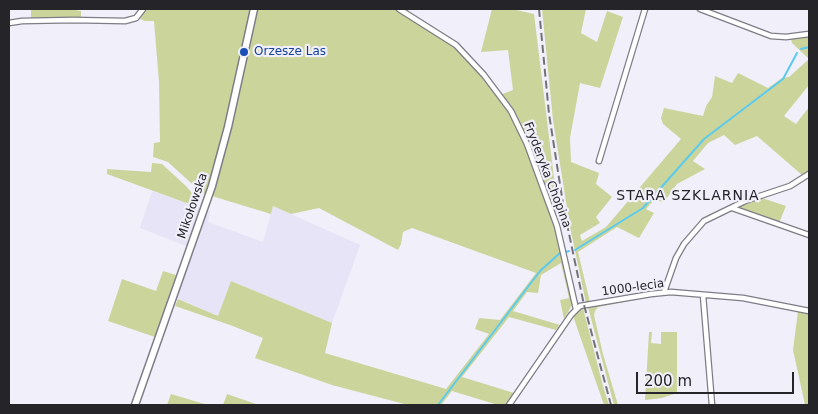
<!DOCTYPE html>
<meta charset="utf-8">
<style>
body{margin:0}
#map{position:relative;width:818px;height:414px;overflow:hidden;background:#f1effa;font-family:"DejaVu Sans",sans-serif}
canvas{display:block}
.frame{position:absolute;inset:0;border:10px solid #252428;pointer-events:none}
.scale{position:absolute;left:636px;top:372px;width:158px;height:22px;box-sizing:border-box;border:2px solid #252428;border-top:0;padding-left:6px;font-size:15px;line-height:18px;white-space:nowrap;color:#252428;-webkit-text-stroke:4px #f1effa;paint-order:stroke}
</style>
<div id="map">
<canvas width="818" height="414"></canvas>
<div class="frame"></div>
<div class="scale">200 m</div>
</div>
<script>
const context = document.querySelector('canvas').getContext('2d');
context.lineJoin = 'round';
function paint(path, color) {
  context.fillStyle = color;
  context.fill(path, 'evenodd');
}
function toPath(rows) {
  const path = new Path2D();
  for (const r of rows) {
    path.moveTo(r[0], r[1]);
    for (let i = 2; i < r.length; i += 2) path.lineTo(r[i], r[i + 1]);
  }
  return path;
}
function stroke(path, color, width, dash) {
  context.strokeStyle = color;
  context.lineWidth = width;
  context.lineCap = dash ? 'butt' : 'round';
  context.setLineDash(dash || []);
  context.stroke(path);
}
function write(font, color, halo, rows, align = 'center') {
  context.font = font + ' "DejaVu Sans",sans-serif';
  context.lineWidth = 4.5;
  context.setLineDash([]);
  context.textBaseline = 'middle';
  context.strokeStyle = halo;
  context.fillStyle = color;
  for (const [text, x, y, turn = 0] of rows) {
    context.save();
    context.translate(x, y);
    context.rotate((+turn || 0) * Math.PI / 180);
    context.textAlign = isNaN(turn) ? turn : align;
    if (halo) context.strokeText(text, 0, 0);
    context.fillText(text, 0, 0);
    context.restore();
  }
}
const built = toPath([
 [152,191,210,211,208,222,263,242,273,206,360,245,332,323,231,281,218,316,175,297,194,249,140,228]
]);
const green = toPath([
 [31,9,69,9,81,11,81,17,31,18],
 [146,9,396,9,447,41,463,54,497,96,513,90,508,50,481,52,492,9,512,9,534,14,556,194,547,202,555,227,572,305,564,319,560,300,569,298,561,263,541,275,538,293,527,292,513,311,560,325,556,330,509,317,462,377,514,393,505,405,498,405,452,391,441,405,408,405,332,385,255,358,263,338,230,325,175,306,178,299,218,316,231,281,332,323,325,353,446,389,489,334,475,329,479,318,500,320,536,273,412,228,403,232,401,244,398,250,319,208,291,214,273,206,271,214,202,193,168,162,153,157,154,143,160,142,159,82,154,21,145,21,140,19],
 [542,9,586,9,581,33,597,42,607,11,623,17,600,88,580,83,570,138,571,162,599,173,596,184,612,197,596,217,600,223,580,235,582,241,606,227,681,139,663,124,661,118,664,108,703,116,706,106,712,97,715,76,732,83,738,73,768,88,782,78,789,77,809,59,792,43,791,39,809,36,809,85,784,116,796,124,809,107,809,171,802,175,757,136,735,145,724,135,708,143,693,161,705,169,677,184,664,202,654,200,646,209,654,213,639,238,617,227,578,252,590,302,586,303,570,227,553,120],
 [152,163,162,164,187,187,192,193,192,205,107,174,107,169,151,172],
 [762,198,786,206,779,223,741,210,739,207],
 [163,271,176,275,155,337,108,321,122,279,156,291],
 [648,296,650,297,598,307,595,311,594,315,603,354,618,405,614,405,588,307],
 [583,308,603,386,609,405,604,405,573,316,577,311],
 [798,311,809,314,809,405,805,405,793,350],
 [649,332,652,332,651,343,661,344,661,332,677,332,677,393,662,398,645,400],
 [171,394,208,405,167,405],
 [227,394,259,405,223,405]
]);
const stream = toPath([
 [801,49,809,47],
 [575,250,643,208,704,139,783,79,797,53],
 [566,252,569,251],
 [438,405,540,271,560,253]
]);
const minor = toPath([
 [399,9,456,45,484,75,511,111,527,144,557,226,576,309],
 [700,9,771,36,786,37,809,34],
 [9,23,22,21,73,20,125,21,136,18,143,9],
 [599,161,645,9],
 [732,208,809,235],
 [664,292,676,258,684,244,704,221,745,201,790,186,809,174],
 [703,295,712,405],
 [509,405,571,315,580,306,651,294,671,292,743,298,809,311]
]);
const secondary = toPath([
 [135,405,212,186,228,127,254,9]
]);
const rail = toPath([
 [539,9,549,114,564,210,584,305,611,405]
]);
const markers = [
 [244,52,5,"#1a4fb4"]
];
const transitNames = [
 ["Orzesze Las",254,52]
];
const streetNames = [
 ["Fryderyka Chopina",547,175,69],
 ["Mikołowska",193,206,-71],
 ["1000-lecia",633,288,-8]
];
const neighbourhoodNames = [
 ["STARA SZKLARNIA",688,196]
];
paint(built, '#e6e4f6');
paint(green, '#cbd59b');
stroke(stream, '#5acbee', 2);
stroke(minor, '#7e7d87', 7);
stroke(secondary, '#7e7d87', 9);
stroke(minor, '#fff', 4.5);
stroke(secondary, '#fff', 6);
stroke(rail, '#737279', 2, [8, 4]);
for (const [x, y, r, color] of markers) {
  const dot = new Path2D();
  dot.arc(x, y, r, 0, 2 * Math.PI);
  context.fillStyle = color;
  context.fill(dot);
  stroke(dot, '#f1effa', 2);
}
write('12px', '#164399', '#f1effa', transitNames, 'left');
write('12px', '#252428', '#f1effa', streetNames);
context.letterSpacing = '1px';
write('14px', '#252428', '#f1effa', neighbourhoodNames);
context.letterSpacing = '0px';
</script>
